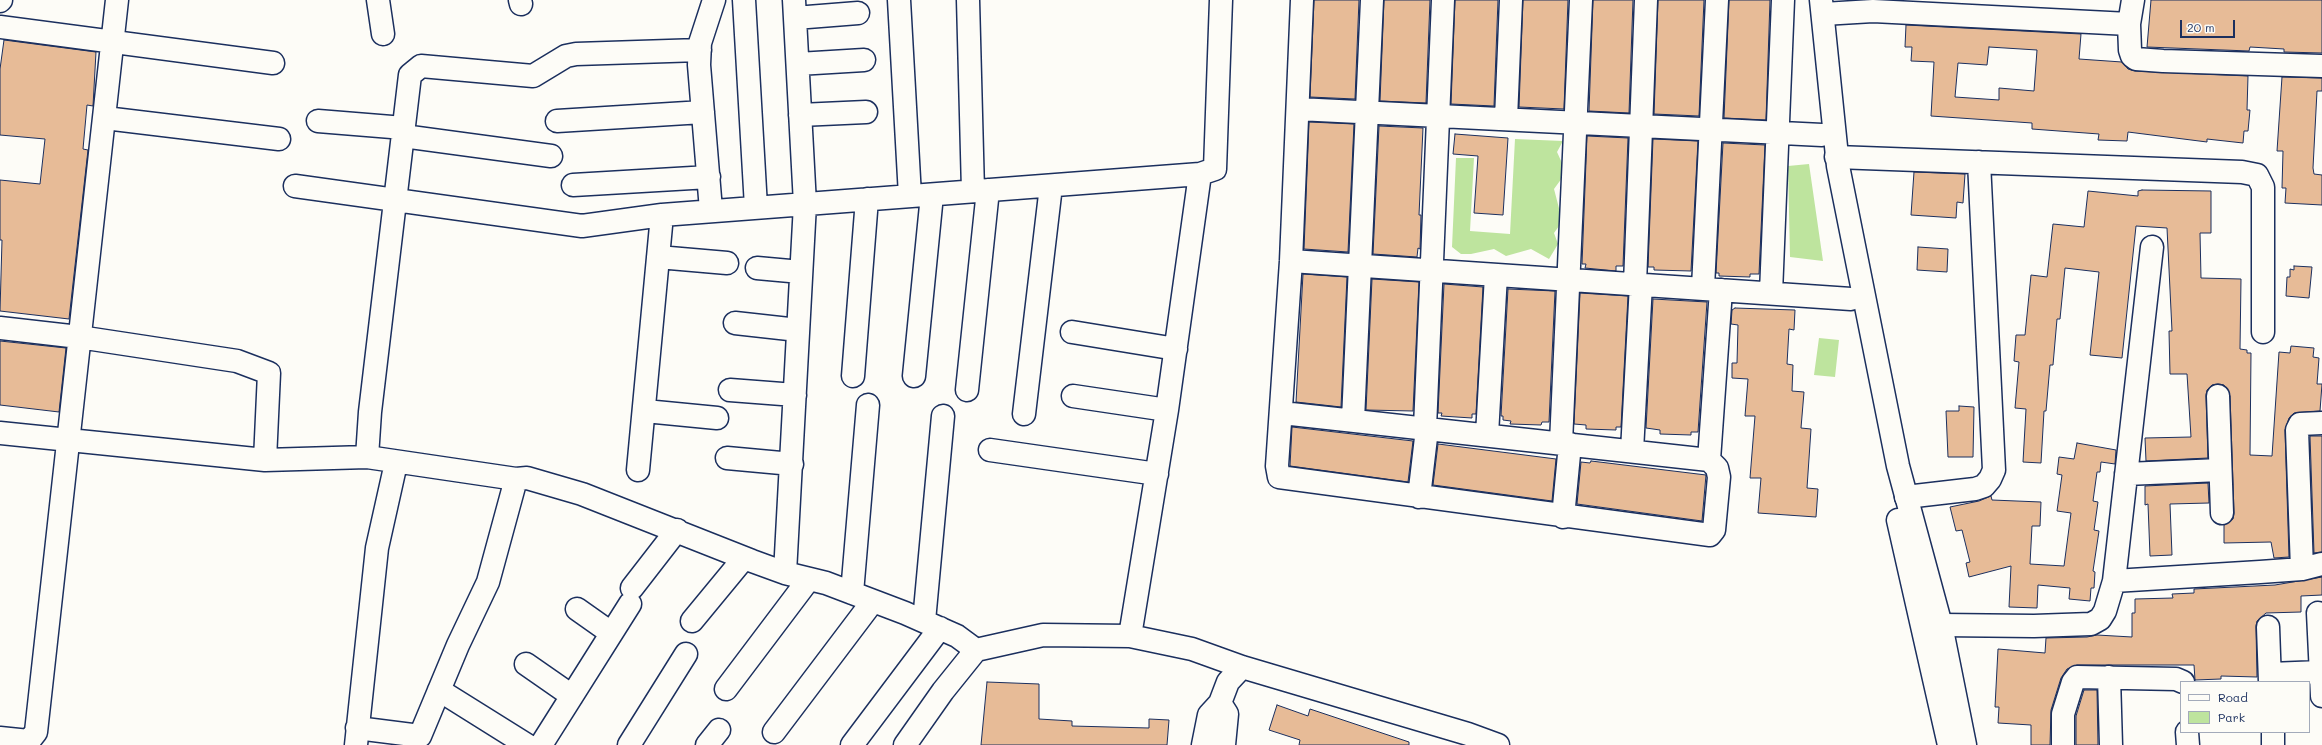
<!DOCTYPE html>
<style>
body{margin:0}
#map{position:relative;width:2322px;height:745px;overflow:hidden;background:#fdfcf7;font-family:Mali,sans-serif}
canvas{display:block}
.legend{position:absolute;left:2180px;top:681px;width:130px;height:52px;box-sizing:border-box;background:#fdfcf7;border:1px solid #a3aaba;margin:0;padding:5px 7px;list-style:none;font-size:12px;color:#1b2f5e}
.legend li{display:flex;align-items:center;gap:8px;height:20px}
.legend b{width:20px;border:1px solid #a3aaba}
.scale{position:absolute;left:2180px;top:20px;width:55px;height:18px;box-sizing:border-box;border:2px solid #1b2f5e;border-top:0;padding-left:5px;font-size:12px;line-height:14px;white-space:nowrap;color:#1b2f5e;-webkit-text-stroke:3px #fdfcf7;paint-order:stroke}
</style>
<div id="map">
<canvas width="2322" height="745"></canvas>
<ul class="legend">
<li><b style="height:5px;background:#fdfcf7"></b>Road</li>
<li><b style="height:11px;background:#bee49e"></b>Park</li>
</ul>
<div class="scale">20 m</div>
</div>
<script>
const context = document.querySelector('canvas').getContext('2d');
context.lineJoin = 'round';
function paint(path, color) {
  context.fillStyle = color;
  context.fill(path, 'evenodd');
}
function toPath(rows) {
  const path = new Path2D();
  for (const r of rows) {
    path.moveTo(r[0], r[1]);
    for (let i = 2; i < r.length; i += 2) path.lineTo(r[i], r[i + 1]);
  }
  return path;
}
function stroke(path, color, width, dash) {
  context.strokeStyle = color;
  context.lineWidth = width;
  context.lineCap = dash ? 'butt' : 'round';
  context.setLineDash(dash || []);
  context.stroke(path);
}
const green = toPath([
 [1515,139,1563,141,1557,152,1562,163,1562,178,1554,189,1560,212,1559,226,1554,233,1558,244,1549,259,1531,249,1506,256,1494,249,1471,254,1461,254,1452,247,1456,158,1474,158,1470,231,1510,234],
 [1809,164,1823,261,1790,257,1788,166],
 [1819,338,1839,340,1835,377,1814,375]
]);
const building = toPath([
 [1314,0,1359,0,1355,99,1310,97,1314,0],
 [1384,0,1430,0,1426,103,1380,101,1384,0],
 [1455,0,1498,0,1494,106,1451,104,1455,0],
 [1523,0,1568,0,1564,109,1519,107,1523,0],
 [1593,0,1633,0,1629,113,1589,111,1593,0],
 [1658,0,1704,0,1699,116,1654,114,1658,0],
 [1729,0,1770,0,1766,120,1724,118,1729,0],
 [2151,0,2322,0,2322,53,2284,52,2284,49,2250,47,2249,51,2147,47,2151,0],
 [1906,25,2081,34,2079,59,2122,62,2128,69,2135,71,2248,76,2247,110,2250,110,2248,131,2244,131,2243,143,2207,139,2207,142,2128,132,2127,141,2098,140,2099,134,2032,129,2032,123,1931,116,1934,62,1911,61,1912,47,1905,47,1906,25],
 [1989,47,2037,50,2034,91,1999,88,1999,100,1955,97,1958,63,1987,65,1989,47],
 [4,40,96,52,93,106,87,105,83,149,88,150,69,319,0,311,2,240,0,240,0,180,40,184,45,139,0,135,0,69,4,40],
 [2282,77,2322,78,2322,91,2317,91,2313,168,2314,174,2322,175,2322,205,2285,203,2286,188,2282,188,2283,151,2277,151,2282,77],
 [1309,122,1354,124,1348,252,1304,249,1309,122],
 [1379,126,1423,128,1419,215,1421,215,1420,249,1418,248,1417,257,1373,254,1379,126],
 [1455,134,1508,138,1503,215,1474,213,1478,156,1453,154,1455,134],
 [1587,136,1628,138,1623,266,1616,266,1616,271,1585,268,1586,264,1582,264,1587,136],
 [1653,139,1698,141,1691,271,1654,270,1654,267,1648,267,1653,139],
 [1723,143,1765,145,1759,274,1750,274,1750,277,1719,276,1719,273,1716,273,1723,143],
 [1914,172,1965,174,1963,203,1957,202,1956,218,1911,215,1914,172],
 [2142,190,2211,191,2211,233,2200,233,2201,278,2241,279,2240,349,2247,350,2247,353,2251,353,2250,455,2272,456,2279,352,2290,353,2291,346,2314,348,2313,357,2319,358,2317,384,2322,384,2320,411,2294,413,2289,418,2285,430,2289,557,2274,558,2271,542,2224,543,2224,525,2233,519,2234,513,2230,396,2224,385,2218,384,2212,385,2207,390,2206,396,2208,458,2146,461,2145,438,2191,437,2187,374,2170,374,2169,331,2172,331,2167,228,2136,226,2122,358,2090,355,2099,272,2065,268,2060,319,2057,319,2053,365,2050,365,2046,411,2044,411,2041,463,2023,462,2026,409,2015,408,2019,362,2014,361,2016,335,2025,335,2031,275,2047,277,2053,224,2084,227,2088,191,2138,196,2138,191,2142,190],
 [1918,247,1948,249,1947,272,1917,270,1918,247],
 [2294,266,2312,267,2309,298,2286,296,2287,277,2290,277,2290,269,2294,270,2294,266],
 [1303,274,1347,277,1341,407,1296,402,1303,274],
 [1372,279,1419,282,1413,411,1366,410,1372,279],
 [1444,284,1483,287,1476,414,1472,414,1472,418,1441,416,1442,413,1438,413,1444,284],
 [1508,289,1555,291,1549,422,1542,422,1541,425,1510,424,1511,421,1503,420,1503,416,1501,416,1508,289],
 [1580,293,1628,296,1621,427,1616,427,1616,430,1586,429,1586,425,1574,424,1580,293],
 [1653,299,1707,302,1698,432,1691,432,1691,435,1660,434,1660,430,1646,428,1653,299],
 [1735,308,1795,310,1794,330,1789,329,1787,364,1793,365,1792,391,1804,392,1801,428,1811,429,1807,488,1818,489,1816,517,1758,513,1761,478,1750,478,1755,416,1745,416,1748,379,1732,378,1732,363,1737,363,1738,325,1731,324,1732,310,1735,308],
 [0,341,66,348,59,412,0,405,0,341],
 [1959,406,1974,407,1973,457,1948,457,1946,411,1959,411,1959,406],
 [1292,427,1413,441,1408,482,1290,466,1292,427],
 [2310,436,2322,436,2322,552,2314,553,2310,436],
 [2077,443,2116,450,2115,464,2101,462,2100,472,2097,472,2093,501,2098,502,2094,530,2099,531,2093,571,2095,572,2094,588,2091,588,2090,601,2069,599,2070,588,2038,585,2037,608,2009,607,2011,566,1969,577,1966,563,1970,562,1962,530,1956,531,1950,507,1979,501,1991,496,1992,500,2041,502,2040,526,2032,526,2030,564,2064,566,2071,513,2057,511,2062,475,2057,474,2059,457,2074,459,2077,443],
 [1438,444,1556,459,1552,501,1433,485,1438,444],
 [1591,461,1706,475,1702,521,1577,504,1581,462,1590,463,1591,461],
 [2208,483,2209,503,2170,504,2172,555,2150,556,2148,504,2145,505,2145,486,2208,483],
 [2322,577,2322,595,2301,596,2301,612,2266,613,2257,621,2256,627,2257,677,2221,676,2221,679,2195,680,2194,665,2077,665,2067,669,2061,678,2051,710,2050,745,2031,745,2031,725,1998,723,1999,707,1995,707,1998,649,2045,653,2046,638,2087,637,2097,635,2132,637,2132,613,2135,613,2135,599,2173,598,2172,594,2194,593,2194,589,2275,585,2322,577],
 [987,682,1039,684,1039,719,1072,721,1072,726,1149,728,1149,719,1169,720,1167,745,981,745,987,682],
 [2084,690,2097,690,2098,745,2076,745,2076,716,2084,690],
 [1277,705,1308,716,1310,709,1409,742,1409,745,1299,745,1300,740,1269,730,1277,705]
]);
const minor = toPath([
 [378,0,383,34],
 [520,0,521,4],
 [744,0,756,207],
 [899,0,910,196],
 [968,0,973,191],
 [1302,0,1291,261,1277,466,1279,477,1710,535,1714,530,1719,477,1717,468,1709,460,1721,290],
 [0,1,1,0],
 [1823,14,1873,11,2129,24,2130,50,2132,56,2136,59,2163,61,2322,66],
 [795,18,858,13],
 [2129,24,2133,0],
 [0,27,273,63],
 [798,64,864,60],
 [1298,109,1822,135],
 [800,115,866,112],
 [105,118,279,139],
 [1506,119,1511,0],
 [318,121,404,128],
 [557,121,703,112],
 [403,136,551,156],
 [1836,157,2242,172,2257,175,2263,187,2263,332],
 [573,185,709,177],
 [295,186,582,226,662,215],
 [711,210,699,65,700,43,714,0],
 [658,257,727,263],
 [1291,261,1851,299],
 [757,268,801,272],
 [1635,284,1646,0],
 [1703,288,1717,0],
 [1771,293,1783,0],
 [735,323,798,330],
 [0,328,79,337,237,361,269,373,265,460],
 [1072,332,1176,349],
 [853,376,867,199],
 [914,376,932,195],
 [730,390,795,395],
 [967,390,988,190],
 [1073,396,1167,410],
 [2218,396,2222,513],
 [645,411,717,418],
 [1282,413,1709,460],
 [1024,414,1051,186],
 [1353,420,1372,0],
 [1425,428,1443,0],
 [0,433,265,460,367,457],
 [1487,435,1496,275],
 [1561,443,1581,0],
 [990,450,1157,474],
 [1632,451,1641,284],
 [727,458,792,464],
 [638,470,662,215,1200,174,1215,169,1221,0],
 [2126,474,2220,470],
 [516,479,367,457,370,412,410,75,421,66,533,76,566,56,576,54,700,50],
 [1419,497,1427,429],
 [1906,497,1975,489,1984,486,1990,479,1994,470,1979,162],
 [1563,517,1570,444],
 [2302,569,2297,430,2300,424,2322,423],
 [785,573,805,204,794,0],
 [2114,581,2260,572,2302,569,2322,564],
 [632,588,677,530],
 [852,593,868,405],
 [577,609,611,633],
 [2318,613,2322,696],
 [692,621,744,558],
 [924,621,943,416],
 [1941,625,2034,626,2091,624,2100,619,2105,611,2114,581,2152,247],
 [2268,627,2270,682],
 [1130,636,1167,410,1200,174],
 [526,664,572,696],
 [2270,674,2321,672],
 [2109,677,2111,745],
 [726,689,809,579],
 [439,690,527,745],
 [1220,703,1228,682,1242,667],
 [357,728,420,736,458,645,488,582,516,479,527,478,582,494,752,561,785,573,826,583,905,613,957,636,976,650],
 [774,732,873,601],
 [2187,732,2188,745],
 [2273,732,2273,745],
 [0,738,29,741,36,732,117,0],
 [356,745,377,548,396,463],
 [541,745,630,604],
 [629,745,686,654],
 [707,745,719,730],
 [852,745,940,628],
 [905,745,943,691,976,650,1043,635,1130,636,1192,649,1242,667,1468,734,1498,745],
 [1203,745,1209,715,1220,703,1227,714,1224,745],
 [2063,745,2063,714,2073,682,2077,677,2176,679,2183,682]
]);
const major = toPath([
 [1821,0,1838,166,1898,466,1941,625,1965,745],
 [1898,520,1949,745]
]);
paint(green, '#bee49e');
paint(building, '#e7bb97');
stroke(building, '#1b2f5e', 1);
stroke(minor, '#1b2f5e', 25);
stroke(major, '#1b2f5e', 25);
stroke(minor, '#fdfcf7', 22);
stroke(major, '#fdfcf7', 22);
</script>
